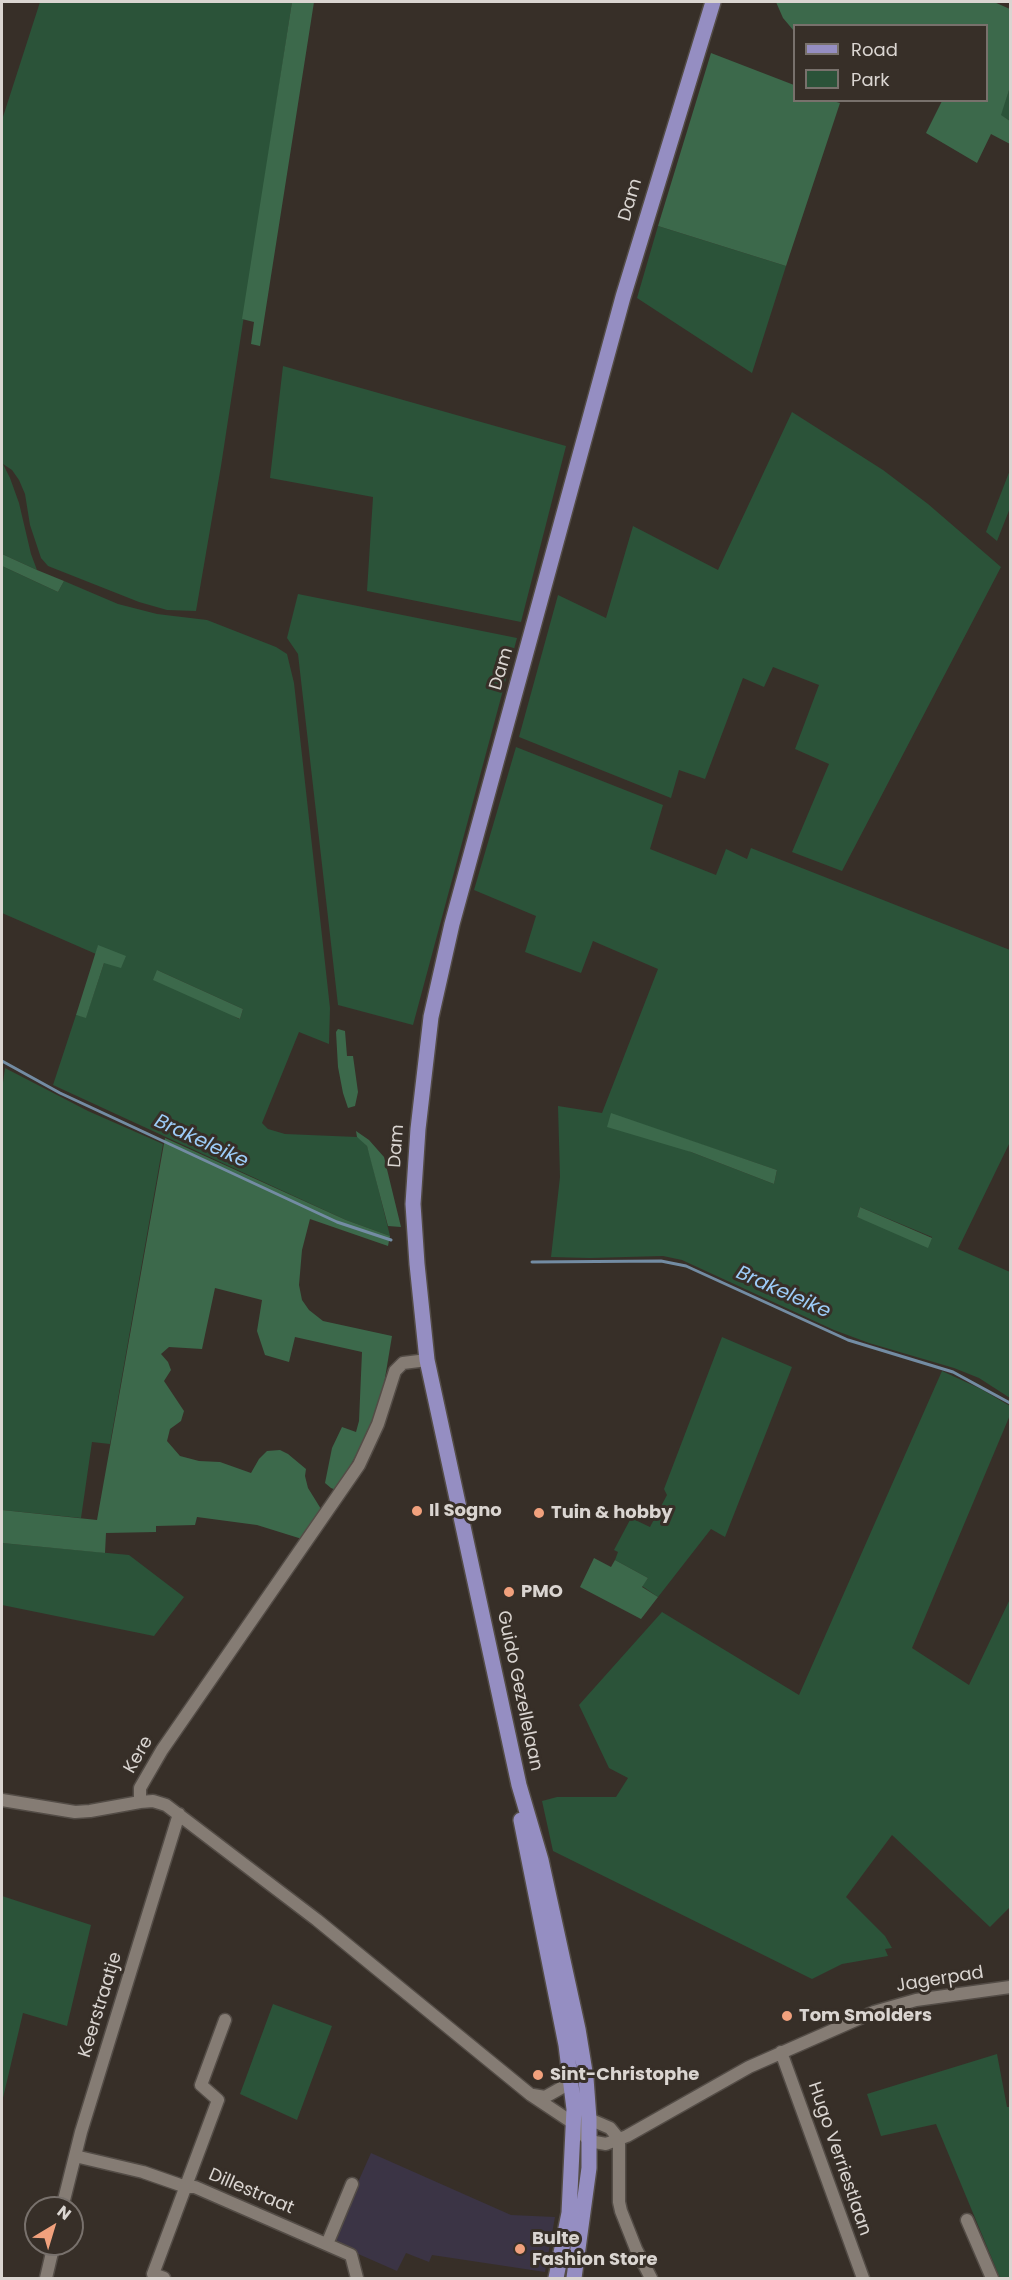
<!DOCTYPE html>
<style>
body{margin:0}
#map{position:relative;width:1012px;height:2280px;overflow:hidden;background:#372f28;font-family:Poppins,sans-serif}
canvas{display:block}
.frame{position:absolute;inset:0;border:3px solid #dad5d1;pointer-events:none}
.legend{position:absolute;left:793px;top:24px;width:195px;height:78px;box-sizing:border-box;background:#372f28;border:2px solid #78716c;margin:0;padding:8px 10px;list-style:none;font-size:18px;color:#dad5d1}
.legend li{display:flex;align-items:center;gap:12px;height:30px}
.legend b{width:30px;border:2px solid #78716c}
.north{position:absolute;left:24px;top:2196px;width:60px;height:60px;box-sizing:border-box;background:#372f28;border:2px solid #78716c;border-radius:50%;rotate:38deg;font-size:16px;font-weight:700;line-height:24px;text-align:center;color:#dad5d1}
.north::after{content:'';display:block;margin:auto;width:21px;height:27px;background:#f1a17d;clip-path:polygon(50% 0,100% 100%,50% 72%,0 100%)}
</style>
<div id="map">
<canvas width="1012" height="2280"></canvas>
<div class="frame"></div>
<ul class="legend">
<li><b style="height:8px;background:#958ec2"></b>Road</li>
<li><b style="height:16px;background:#2b5339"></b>Park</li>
</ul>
<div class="north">N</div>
</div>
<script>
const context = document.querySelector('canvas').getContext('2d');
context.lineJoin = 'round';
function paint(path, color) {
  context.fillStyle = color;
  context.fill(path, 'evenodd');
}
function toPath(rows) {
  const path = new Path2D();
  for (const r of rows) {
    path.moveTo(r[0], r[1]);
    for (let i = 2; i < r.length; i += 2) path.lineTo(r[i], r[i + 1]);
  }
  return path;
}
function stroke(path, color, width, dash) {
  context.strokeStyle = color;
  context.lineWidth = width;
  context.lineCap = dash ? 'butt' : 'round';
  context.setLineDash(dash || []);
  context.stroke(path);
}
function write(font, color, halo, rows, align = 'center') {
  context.font = font + ' Poppins,sans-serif';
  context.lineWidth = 6;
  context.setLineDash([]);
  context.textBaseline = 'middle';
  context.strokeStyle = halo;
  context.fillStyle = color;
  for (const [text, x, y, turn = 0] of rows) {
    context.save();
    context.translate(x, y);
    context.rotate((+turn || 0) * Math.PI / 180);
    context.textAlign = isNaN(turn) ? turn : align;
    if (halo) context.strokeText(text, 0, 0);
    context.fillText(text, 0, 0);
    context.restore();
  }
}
const commercial = toPath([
 [371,2153,511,2215,555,2217,545,2272,432,2255,429,2262,406,2253,397,2271,356,2253,336,2242,334,2236]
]);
const green = toPath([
 [40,2,292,2,221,466,196,611,167,610,139,602,48,566,41,558,30,525,25,494,19,480,12,470,3,464,10,478,19,503,31,554,37,570,2,554,2,120],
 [1010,87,1010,121,1000,115],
 [658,226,786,266,752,373,637,298],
 [283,366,566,446,521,622,367,591,373,497,270,478],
 [792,412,883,470,928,504,1001,567,842,871,792,852,829,764,795,749,819,685,773,667,764,687,743,678,705,779,679,770,671,798,519,737,558,595,606,618,633,526,718,570],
 [1010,470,1010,508,997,541,986,532],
 [2,566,58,592,64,581,118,604,157,614,207,620,276,647,287,654,294,683,330,1008,329,1044,299,1032,262,1123,268,1129,285,1134,357,1137,362,1140,367,1146,370,1155,390,1236,346,1220,53,1085,76,1015,86,1017,104,963,98,946,96,954,2,913],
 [157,970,243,1009,240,1019,239,1019],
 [298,594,517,638,413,1025,338,1005,298,654,287,638],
 [516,747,663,805,650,849,716,875,726,849,747,859,751,848,1010,950,1010,1142,958,1249,1010,1272,1010,1398,979,1378,954,1368,869,1343,834,1330,682,1260,663,1256,590,1258,551,1257,560,1177,558,1106,602,1113,658,969,593,941,581,973,525,952,536,916,474,890],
 [611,1114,777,1170,774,1184,691,1152],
 [860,1207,932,1237,932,1238,857,1217],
 [5,1068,88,1111,163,1144,110,1444,92,1442,81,1518,2,1510,2,1090],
 [722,1337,792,1367,725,1537,711,1529,658,1597,642,1586,648,1578,615,1560,618,1552,614,1550,631,1518,650,1527,667,1495,664,1489],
 [942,1371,981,1389,1010,1406,1010,1415,912,1648,969,1685,1010,1599,1010,1907,990,1927,892,1835,846,1897,885,1936,892,1948,885,1949,888,1956,842,1964,812,1979,553,1851,542,1801,557,1797,616,1797,628,1778,609,1768,579,1705,662,1612,799,1695],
 [2,1543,129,1555,184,1597,154,1636,2,1605],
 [2,1896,91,1925,67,2026,23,2013,2,2102],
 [273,2004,332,2026,297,2120,240,2094],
 [997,2054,1007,2107,1010,2107,1010,2278,1000,2278,936,2124,881,2136,867,2094]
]);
const forest = toPath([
 [292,2,314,2,260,346,251,344,254,322,242,319],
 [776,2,994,2,1010,9,1010,87,1001,115,1010,121,1010,144,991,134,977,163,926,133,942,101,986,100,986,26,794,26,794,31,783,18],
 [711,53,794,85,794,100,833,101,840,103,786,266,658,226],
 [2,554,37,570,64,581,58,592,2,566],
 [98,945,126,956,121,968,104,963,86,1018,76,1015],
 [157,970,243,1009,240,1019,153,980],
 [338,1029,345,1031,347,1056,353,1056,358,1092,355,1106,348,1108,343,1093,338,1067,336,1032],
 [611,1113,777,1170,774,1184,691,1152,607,1127],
 [356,1131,369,1140,384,1157,401,1227,388,1226,367,1146,357,1137],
 [165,1138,346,1220,390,1236,388,1246,310,1219,302,1250,299,1285,302,1300,309,1310,323,1321,392,1336,381,1402,365,1440,336,1490,331,1488,325,1483,332,1448,342,1427,356,1432,359,1421,362,1352,295,1337,289,1362,265,1355,257,1331,262,1300,215,1288,202,1349,169,1347,161,1354,168,1362,171,1370,164,1381,184,1411,181,1421,170,1429,167,1441,180,1456,199,1461,220,1462,251,1473,259,1459,267,1451,280,1450,288,1454,306,1469,305,1476,308,1488,321,1509,302,1539,257,1525,197,1517,195,1525,156,1526,156,1532,106,1533,105,1553,2,1543,2,1510,97,1520],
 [860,1207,932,1238,928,1248,857,1217],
 [594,1558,611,1567,615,1560,648,1578,642,1587,658,1597,641,1619,580,1587]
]);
const stream = toPath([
 [2,1061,60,1093,337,1222,391,1240],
 [532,1262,661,1261,686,1266,848,1340,953,1372,1010,1403]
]);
const minor = toPath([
 [2,1800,75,1812,90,1811,140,1802,153,1801,166,1805,317,1920,531,2095,573,2123,589,2141,606,2144,627,2136,749,2067,874,2012,916,2000,1010,1987],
 [140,1802,140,1788,162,1750,359,1465,378,1424,395,1371,403,1363,427,1360],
 [781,2052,863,2278],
 [533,2095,545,2097,570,2083],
 [582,2121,589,2119,610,2128,619,2139,619,2202,621,2211,636,2249,651,2278],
 [75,2156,143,2172,186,2187,195,2187,351,2255,357,2278],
 [62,2208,81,2132,179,1814],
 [967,2220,992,2278],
 [327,2244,352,2184],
 [46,2278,54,2244],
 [164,2278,153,2274,218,2100,201,2085,225,2020]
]);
const major = toPath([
 [521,1820,566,2045,574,2109,569,2213,556,2278],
 [574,2278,589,2168,589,2119,586,2078,578,2029,541,1860,519,1785,427,1360,417,1264,413,1204,418,1129,431,1017,452,924,623,297,713,2]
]);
const markers = [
 [417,1511,6,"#f1a17d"],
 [539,1513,6,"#f1a17d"],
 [509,1592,6,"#f1a17d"],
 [787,2016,6,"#f1a17d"],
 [538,2075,6,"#f1a17d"],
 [520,2249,6,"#f1a17d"]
];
const streetNames = [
 ["Dam",631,200,-74],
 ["Dam",502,669,-74],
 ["Dam",397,1146,-86],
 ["Guido Gezellelaan",519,1691,78],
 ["Kere",139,1755,-60],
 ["Jagerpad",940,1980,-9],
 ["Keerstraatje",101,2005,-73],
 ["Hugo Verriestlaan",839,2159,71],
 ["Dillestraat",251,2192,23]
];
const poiNames = [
 ["Il Sogno",429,1511],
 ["Tuin & hobby",551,1513],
 ["PMO",521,1592],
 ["Tom Smolders",799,2016],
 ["Sint-Christophe",550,2075],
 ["Bulte",532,2239],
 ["Fashion Store",532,2260]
];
const waterNames = [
 ["Brakeleike",201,1142,25],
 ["Brakeleike",783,1293,24]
];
paint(commercial, '#3b3445');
paint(green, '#2b5339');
paint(forest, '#3c694b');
stroke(stream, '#738ca3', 3);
stroke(minor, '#534c46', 15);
stroke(major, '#534c46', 18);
stroke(minor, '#857c74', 12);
stroke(major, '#958ec2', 15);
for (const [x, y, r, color] of markers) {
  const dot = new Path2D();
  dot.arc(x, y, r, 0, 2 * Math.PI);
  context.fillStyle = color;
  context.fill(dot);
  stroke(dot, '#372f28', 2);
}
write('18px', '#dad5d1', '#372f28', streetNames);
write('bold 18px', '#dad5d1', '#372f28', poiNames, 'left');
write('italic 20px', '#9dccf8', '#372f28', waterNames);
</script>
